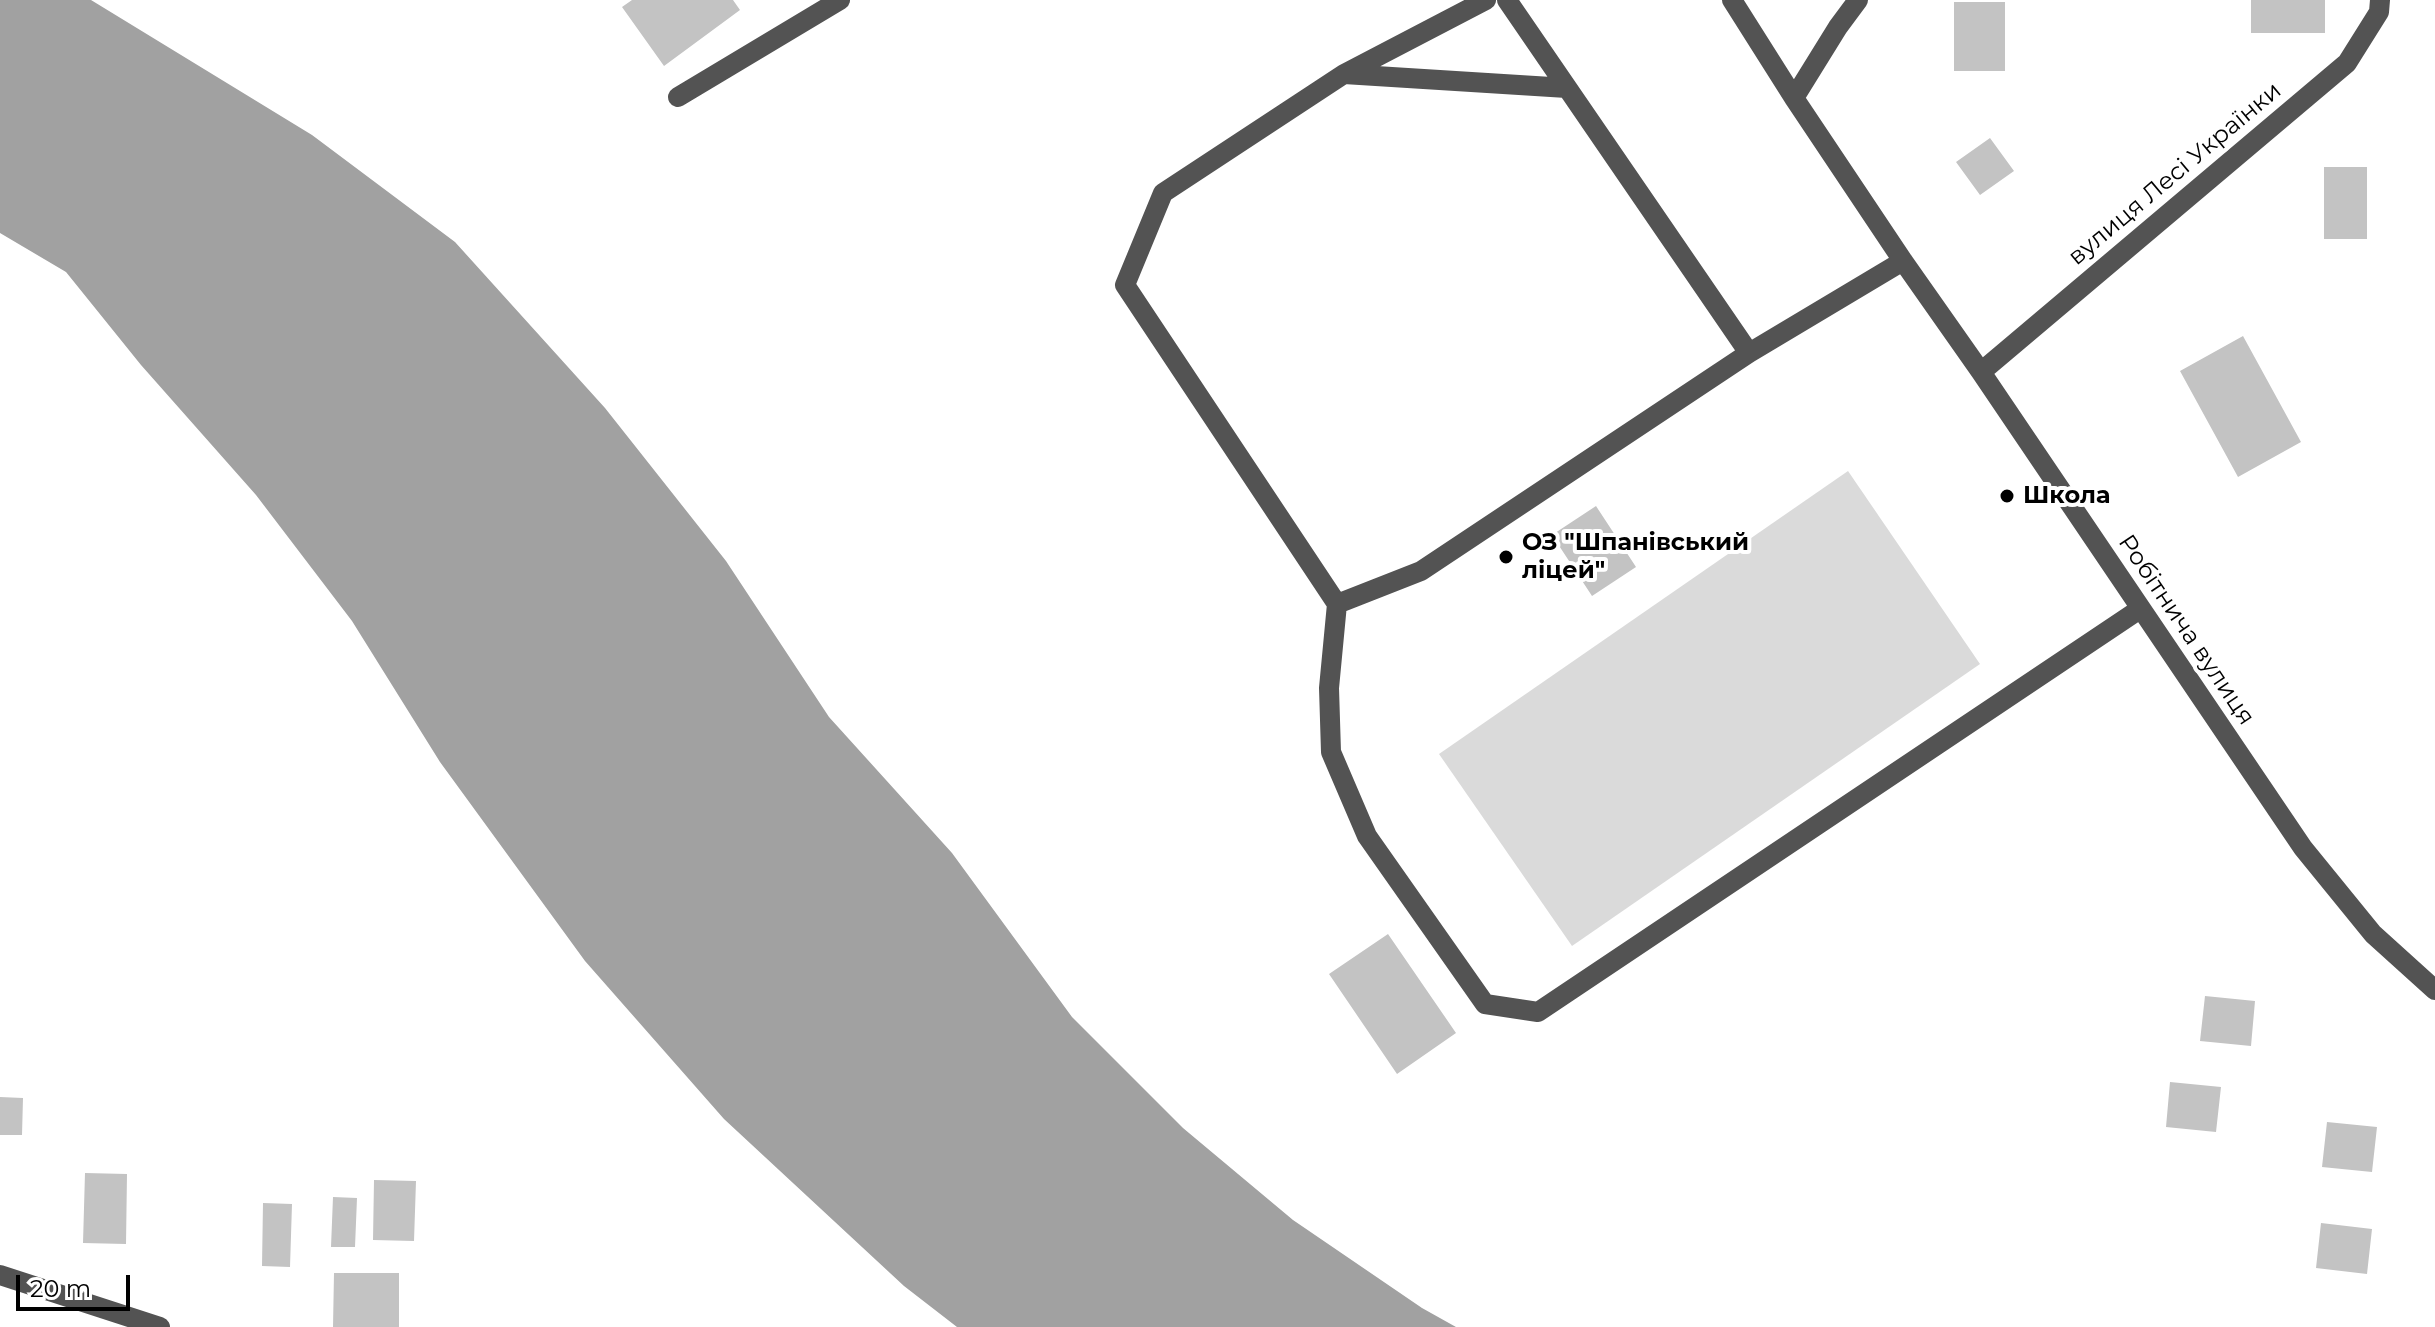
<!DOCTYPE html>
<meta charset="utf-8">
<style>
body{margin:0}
#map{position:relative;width:2435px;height:1327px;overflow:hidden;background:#fff;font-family:Montserrat,sans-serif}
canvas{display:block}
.scale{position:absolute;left:16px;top:1275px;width:114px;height:36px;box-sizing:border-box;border:4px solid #000;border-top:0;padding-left:10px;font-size:24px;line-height:28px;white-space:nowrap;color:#000;-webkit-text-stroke:6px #fff;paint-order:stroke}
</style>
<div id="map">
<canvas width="2435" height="1327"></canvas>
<div class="scale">20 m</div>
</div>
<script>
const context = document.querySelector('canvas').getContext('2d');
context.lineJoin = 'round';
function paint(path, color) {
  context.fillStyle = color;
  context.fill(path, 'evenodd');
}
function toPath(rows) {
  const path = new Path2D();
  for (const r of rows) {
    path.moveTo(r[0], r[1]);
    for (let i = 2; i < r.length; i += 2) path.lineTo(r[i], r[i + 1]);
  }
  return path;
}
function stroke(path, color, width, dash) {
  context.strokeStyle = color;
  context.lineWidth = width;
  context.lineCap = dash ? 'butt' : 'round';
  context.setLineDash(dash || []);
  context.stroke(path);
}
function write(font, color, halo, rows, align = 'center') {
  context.font = font + ' Montserrat,sans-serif';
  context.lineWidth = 8;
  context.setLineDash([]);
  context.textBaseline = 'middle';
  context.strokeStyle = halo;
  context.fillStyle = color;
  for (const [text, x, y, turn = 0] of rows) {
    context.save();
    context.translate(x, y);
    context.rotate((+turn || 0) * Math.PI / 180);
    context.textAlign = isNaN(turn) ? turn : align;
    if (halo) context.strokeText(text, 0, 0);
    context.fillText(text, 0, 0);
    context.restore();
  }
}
const green = toPath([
 [1848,471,1980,664,1572,946,1439,754]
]);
const water = toPath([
 [0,0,91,0,312,135,455,242,605,408,726,561,829,717,952,853,1072,1017,1183,1128,1293,1220,1422,1308,1456,1327,957,1327,904,1286,724,1119,585,961,440,762,352,621,256,495,141,365,66,272,0,233]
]);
const building = toPath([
 [632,0,733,0,740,10,664,66,622,7],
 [2251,0,2325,0,2325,33,2251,33],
 [1954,2,2005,2,2005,71,1954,71],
 [1990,138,2014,171,1980,195,1956,162],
 [2324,167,2367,167,2367,239,2324,239],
 [2243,336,2301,442,2238,477,2180,371],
 [1596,506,1636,567,1592,596,1552,535],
 [1388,934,1456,1033,1397,1074,1329,974],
 [2205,996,2255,1001,2251,1046,2200,1041],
 [2170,1082,2221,1087,2216,1132,2166,1127],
 [0,1097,23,1098,22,1135,0,1135],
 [2327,1122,2377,1127,2372,1172,2322,1167],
 [85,1173,127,1174,126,1244,83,1243],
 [374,1180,416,1181,414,1241,373,1240],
 [333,1197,357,1198,355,1247,331,1247],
 [263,1203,292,1204,290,1267,262,1266],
 [2321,1223,2372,1229,2367,1274,2316,1268],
 [334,1273,399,1273,399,1327,333,1327]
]);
const minor = toPath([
 [1486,0,1344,74,1163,193,1125,285,1337,604,1421,571,1749,353],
 [1507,0,1749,353,1903,261],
 [1732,0,1794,98,1903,261,1981,372,2303,848,2373,934,2435,990],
 [1344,74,1567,88],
 [678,97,840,0],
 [1794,98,1838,27,1858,0],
 [1981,372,2347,63,2379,12,2380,0],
 [1337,604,1329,688,1331,752,1367,836,1485,1004,1538,1012,2140,609],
 [0,1275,160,1327]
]);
const markers = [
 [2007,496,8,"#000"],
 [1506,557,8,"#000"]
];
const streetNames = [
 ["вулиця Лесі Українки",2175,174,-40],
 ["Робітнича вулиця",2186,630,56]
];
const poiNames = [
 ["Школа",2023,496],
 ["ОЗ \"Шпанівський",1522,543],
 ["ліцей\"",1522,571]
];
paint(green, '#dadada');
paint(water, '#a1a1a1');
paint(building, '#c3c3c3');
stroke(minor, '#535353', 20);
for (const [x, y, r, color] of markers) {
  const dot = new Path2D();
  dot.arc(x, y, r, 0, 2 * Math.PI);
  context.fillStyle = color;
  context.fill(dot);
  stroke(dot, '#fff', 3);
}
write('24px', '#000', '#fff', streetNames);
write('bold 24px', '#000', '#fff', poiNames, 'left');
</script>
